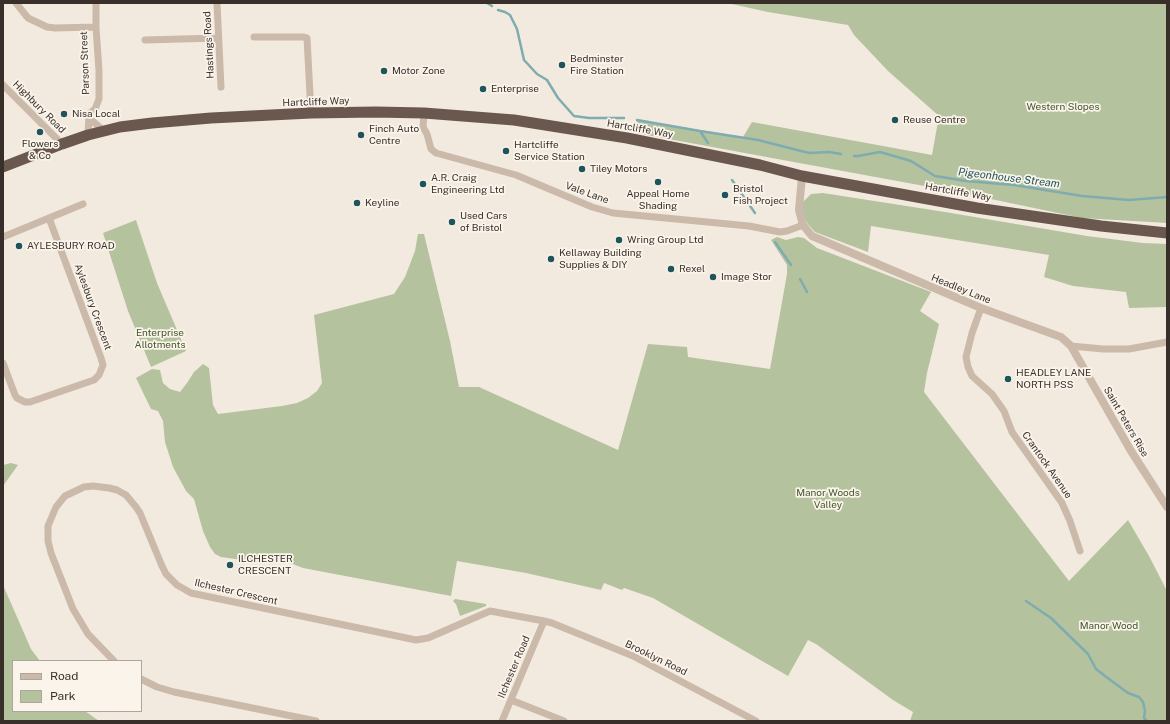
<!DOCTYPE html>
<style>
body{margin:0}
#map{position:relative;width:1170px;height:724px;overflow:hidden;background:#f3eadf;font-family:"Public Sans",sans-serif}
canvas{display:block}
.frame{position:absolute;inset:0;border:4px solid #392f2a;pointer-events:none}
.legend{position:absolute;left:12px;top:660px;width:130px;height:52px;box-sizing:border-box;background:#faf4eb;border:1px solid #ada59e;margin:0;padding:5px 7px;list-style:none;font-size:12px;color:#392f2a}
.legend li{display:flex;align-items:center;gap:8px;height:20px}
.legend b{width:20px;border:1px solid #ada59e}
</style>
<div id="map">
<canvas width="1170" height="724"></canvas>
<div class="frame"></div>
<ul class="legend">
<li><b style="height:5px;background:#cbbaaa"></b>Road</li>
<li><b style="height:11px;background:#b5c29e"></b>Park</li>
</ul>
</div>
<script>
const context = document.querySelector('canvas').getContext('2d');
context.lineJoin = 'round';
function paint(path, color) {
  context.fillStyle = color;
  context.fill(path, 'evenodd');
}
function toPath(rows) {
  const path = new Path2D();
  for (const r of rows) {
    path.moveTo(r[0], r[1]);
    for (let i = 2; i < r.length; i += 2) path.lineTo(r[i], r[i + 1]);
  }
  return path;
}
function stroke(path, color, width, dash) {
  context.strokeStyle = color;
  context.lineWidth = width;
  context.lineCap = dash ? 'butt' : 'round';
  context.setLineDash(dash || []);
  context.stroke(path);
}
function write(font, color, halo, rows, align = 'center') {
  context.font = font + ' "Public Sans",sans-serif';
  context.lineWidth = 3.5;
  context.setLineDash([]);
  context.textBaseline = 'middle';
  context.strokeStyle = halo;
  context.fillStyle = color;
  for (const [text, x, y, turn = 0] of rows) {
    context.save();
    context.translate(x, y);
    context.rotate((+turn || 0) * Math.PI / 180);
    context.textAlign = isNaN(turn) ? turn : align;
    if (halo) context.strokeText(text, 0, 0);
    context.fillText(text, 0, 0);
    context.restore();
  }
}
const green = toPath([
 [727,3,1167,3,1167,223,1082,218,957,192,636,133,637,120,743,137,752,122,932,155,939,116,888,71,854,35,848,25,768,12],
 [823,193,945,212,1087,236,1143,243,1167,244,1167,307,1129,308,1126,292,1073,286,1044,277,1049,255,871,226,868,252,815,232,807,223,802,211,803,202,811,194],
 [136,220,157,283,186,351,151,367,128,311,103,233],
 [418,234,424,234,450,341,459,387,479,387,618,450,648,344,687,347,688,357,770,369,787,274,787,265,771,240,777,237,786,240,798,237,804,238,817,248,931,292,920,311,939,324,927,373,924,392,1069,581,1128,520,1149,556,1167,591,1167,721,910,721,913,712,893,700,816,644,808,640,788,676,653,598,624,588,622,590,604,583,601,590,526,573,457,561,451,596,303,568,285,561,264,563,221,557,215,554,210,547,203,531,194,499,186,491,173,467,165,442,163,421,158,411,151,409,136,378,152,369,160,370,163,383,170,389,180,392,187,383,194,372,203,364,209,368,213,405,218,414,282,406,297,403,308,398,317,391,322,383,314,315,394,294,405,277,415,251],
 [11,463,18,465,3,486,3,465],
 [3,585,31,649,40,661,13,661,13,711,85,711,99,721,3,721],
 [455,599,486,604,486,606,460,616,456,604,453,601]
]);
const stream = toPath([
 [487,3,492,6],
 [498,10,505,12,510,15,517,29,524,60,537,74,547,80,558,98,574,116,589,118,624,118],
 [637,120,700,131,708,143],
 [700,131,758,140,809,153,829,152,841,154],
 [854,156,858,156,880,152,911,161,935,176,966,181,1014,185,1082,196,1129,200,1167,197],
 [732,180,755,213],
 [775,242,791,265],
 [800,279,807,292],
 [1026,601,1051,618,1088,654,1096,669,1105,676,1128,693,1139,697,1143,702,1145,711,1144,718,1147,721]
]);
const minor = toPath([
 [16,3,28,18,47,27,55,28,96,27],
 [217,3,221,87],
 [254,37,304,37,307,38,311,113],
 [145,40,218,38],
 [3,85,62,144],
 [424,113,423,127,427,134,431,149,436,153,516,175,592,207,613,213,749,226,780,232,787,231,803,225],
 [89,118,104,131],
 [88,135,89,114,95,109,99,99,99,71,96,27,96,3],
 [3,237,83,204],
 [981,308,972,333,966,357,968,367,972,376,992,394,1004,411,1012,432,1062,503,1070,521,1080,551],
 [1071,346,1103,349,1129,349,1167,342],
 [3,363,15,395,17,398,25,402,30,402,94,380,99,375,103,365,101,358,49,218],
 [114,661,88,634,73,609,51,553,48,541,48,526,56,507,65,496,84,487,93,486,109,488,117,490,126,495,136,507,140,513,162,566,166,574,177,585,191,593,416,640,428,638,490,611,544,621,552,623,633,656,756,721],
 [141,679,157,687,174,692,316,721],
 [511,700,564,721],
 [502,721,544,621]
]);
const tertiary = toPath([
 [802,176,799,210,803,225,812,236,981,308,1061,337,1071,346,1131,451,1167,507]
]);
const trunk = toPath([
 [3,167,62,144,88,135,120,127,152,123,211,118,311,113,376,112,424,113,514,120,627,138,760,165,802,176,977,208,1101,226,1167,233]
]);
const markers = [
 [562,65,4,"#1f545a"],
 [384,71,4,"#1f545a"],
 [483,89,4,"#1f545a"],
 [64,114,4,"#1f545a"],
 [895,120,4,"#1f545a"],
 [40,132,4,"#1f545a"],
 [361,135,4,"#1f545a"],
 [506,151,4,"#1f545a"],
 [582,169,4,"#1f545a"],
 [658,182,4,"#1f545a"],
 [423,184,4,"#1f545a"],
 [725,195,4,"#1f545a"],
 [357,203,4,"#1f545a"],
 [452,222,4,"#1f545a"],
 [619,240,4,"#1f545a"],
 [19,246,4,"#1f545a"],
 [551,259,4,"#1f545a"],
 [671,269,4,"#1f545a"],
 [713,277,4,"#1f545a"],
 [1008,379,4,"#1f545a"],
 [230,565,4,"#1f545a"]
];
const streetNames = [
 ["Hastings Road",209,45,-93],
 ["Parson Street",85,63,-92],
 ["Hartcliffe Way",316,102,-2],
 ["Highbury Road",39,107,45],
 ["Hartcliffe Way",640,129,10],
 ["Hartcliffe Way",958,192,10],
 ["Vale Lane",587,193,20],
 ["Headley Lane",961,289,22],
 ["Aylesbury Crescent",93,307,70],
 ["Saint Peters Rise",1126,422,60],
 ["Crantock Avenue",1047,465,55],
 ["Ilchester Crescent",236,592,13],
 ["Brooklyn Road",656,658,26],
 ["Ilchester Road",514,667,-67]
];
const poiNames = [
 ["Bedminster",570,59],
 ["Fire Station",570,71],
 ["Motor Zone",392,71],
 ["Enterprise",491,89],
 ["Nisa Local",72,114],
 ["Reuse Centre",903,120],
 ["Finch Auto",369,129],
 ["Centre",369,141],
 ["Flowers",40,144,"center"],
 ["& Co",40,156,"center"],
 ["Hartcliffe",514,145],
 ["Service Station",514,157],
 ["Tiley Motors",590,169],
 ["A.R. Craig",431,178],
 ["Engineering Ltd",431,190],
 ["Bristol",733,189],
 ["Fish Project",733,201],
 ["Appeal Home",658,194,"center"],
 ["Shading",658,206,"center"],
 ["Keyline",365,203],
 ["Used Cars",460,216],
 ["of Bristol",460,228],
 ["Wring Group Ltd",627,240],
 ["AYLESBURY ROAD",27,246],
 ["Kellaway Building",559,253],
 ["Supplies & DIY",559,265],
 ["Rexel",679,269],
 ["Image Stor",721,277],
 ["HEADLEY LANE",1016,373],
 ["NORTH PSS",1016,385],
 ["ILCHESTER",238,559],
 ["CRESCENT",238,571]
];
const parkNames = [
 ["Western Slopes",1063,107],
 ["Enterprise",160,333],
 ["Allotments",160,345],
 ["Manor Woods",828,493],
 ["Valley",828,505],
 ["Manor Wood",1109,626]
];
const waterNames = [
 ["Pigeonhouse Stream",1009,178,7]
];
paint(green, '#b5c29e');
stroke(stream, '#7eacb0', 2.5);
stroke(minor, '#cbbaaa', 7);
stroke(tertiary, '#cbbaaa', 8);
stroke(trunk, '#6a584e', 11);
for (const [x, y, r, color] of markers) {
  const dot = new Path2D();
  dot.arc(x, y, r, 0, 2 * Math.PI);
  context.fillStyle = color;
  context.fill(dot);
  stroke(dot, '#faf4eb', 1.5);
}
write('10px', '#392f2a', '#faf4eb', streetNames);
write('10px', '#392f2a', '#faf4eb', poiNames, 'left');
write('10px', '#46572d', '#faf4eb', parkNames);
write('italic 11px', '#1f545a', '#faf4eb', waterNames);
</script>
